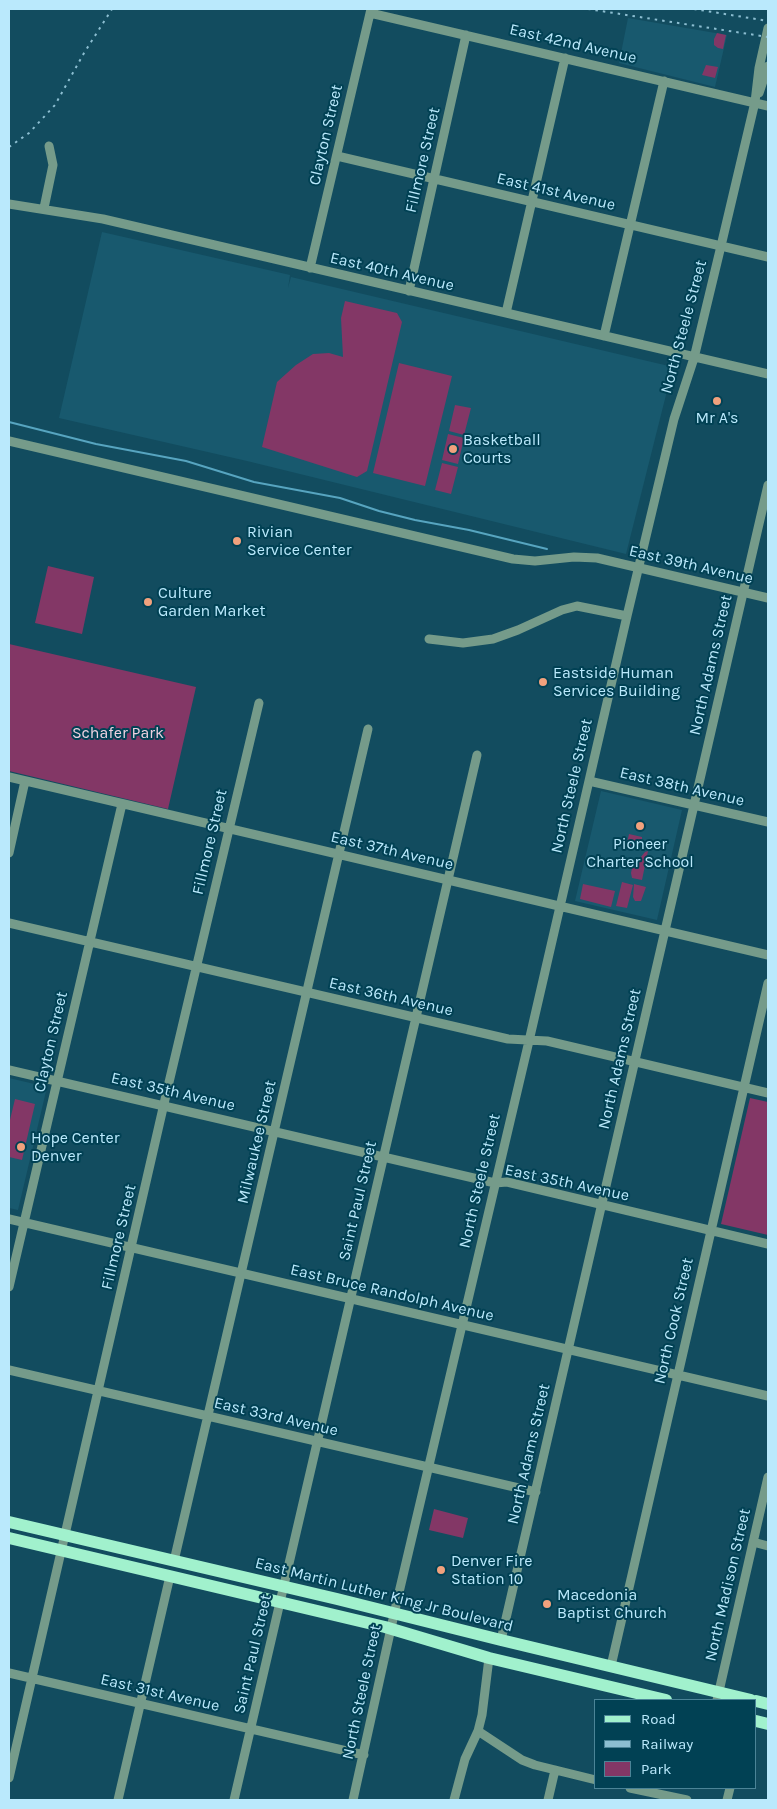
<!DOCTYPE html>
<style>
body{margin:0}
#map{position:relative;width:777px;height:1809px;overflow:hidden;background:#124c5f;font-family:Karla,sans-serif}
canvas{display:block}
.frame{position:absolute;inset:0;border:10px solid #bae9fc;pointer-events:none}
.legend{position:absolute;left:594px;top:1699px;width:162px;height:90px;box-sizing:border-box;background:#014154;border:1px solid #4b8497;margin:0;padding:6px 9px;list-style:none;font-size:15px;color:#bae9fc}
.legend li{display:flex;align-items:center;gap:10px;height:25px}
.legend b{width:25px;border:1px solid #4b8497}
</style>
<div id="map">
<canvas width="777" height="1809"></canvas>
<div class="frame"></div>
<ul class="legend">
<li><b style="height:6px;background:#a1f1cd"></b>Road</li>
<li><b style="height:6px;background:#8cbed1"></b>Railway</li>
<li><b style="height:14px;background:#833766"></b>Park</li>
</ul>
</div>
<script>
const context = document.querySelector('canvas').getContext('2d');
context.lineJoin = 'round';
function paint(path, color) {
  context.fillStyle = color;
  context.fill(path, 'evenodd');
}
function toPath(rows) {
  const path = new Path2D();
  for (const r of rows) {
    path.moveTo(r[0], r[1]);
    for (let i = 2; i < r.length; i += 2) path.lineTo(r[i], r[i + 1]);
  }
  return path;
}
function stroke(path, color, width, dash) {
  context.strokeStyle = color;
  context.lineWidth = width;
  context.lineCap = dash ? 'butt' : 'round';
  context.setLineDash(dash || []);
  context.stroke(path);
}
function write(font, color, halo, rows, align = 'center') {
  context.font = font + ' Karla,sans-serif';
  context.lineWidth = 4;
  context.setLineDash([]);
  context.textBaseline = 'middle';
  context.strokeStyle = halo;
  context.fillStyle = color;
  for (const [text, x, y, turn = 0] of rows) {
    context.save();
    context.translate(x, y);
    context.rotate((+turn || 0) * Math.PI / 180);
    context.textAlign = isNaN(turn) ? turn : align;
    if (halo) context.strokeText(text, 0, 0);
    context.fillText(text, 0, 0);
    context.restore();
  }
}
const built = toPath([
 [628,18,727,35,715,87,619,63],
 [102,232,290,275,288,288,291,277,673,367,626,554,247,461,59,418],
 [601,791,682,810,657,920,575,901],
 [9,1078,47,1087,18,1210,9,1208]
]);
const green = toPath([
 [717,33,726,35,723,49,718,48,714,45,714,39],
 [706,65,718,67,715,78,702,75],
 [345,301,397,313,402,322,367,471,357,477,262,447,277,382,296,365,313,354,329,353,343,357,341,318],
 [399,363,452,376,425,486,373,473],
 [455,405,471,408,464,435,449,431],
 [448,434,464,438,458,464,442,460],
 [442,463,458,467,451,494,435,490],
 [48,566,94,577,82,634,35,623],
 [9,644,196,687,168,809,9,771],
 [629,834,642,837,642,841,633,848,626,848],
 [648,851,642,880,632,878,631,873,632,868,645,852],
 [622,882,633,885,627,908,616,906],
 [583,884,615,891,611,907,580,899],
 [634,884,646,887,641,901,635,901,633,897],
 [750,1098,768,1102,768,1235,721,1224],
 [15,1099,35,1104,22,1160,9,1157,9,1124],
 [434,1509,468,1518,463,1538,429,1530]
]);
const stream = toPath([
 [9,422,96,444,186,461,254,482,340,498,379,511,415,520,469,530,547,549]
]);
const minor = toPath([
 [370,13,768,106],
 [759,93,768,66],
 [337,156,768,257],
 [9,204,103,219,768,374],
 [44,208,53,165,49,146],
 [310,268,371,9],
 [409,291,466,35],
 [506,313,565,58],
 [604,336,664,81],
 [9,441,513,559,535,561,574,557,597,558,768,598],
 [429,639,463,643,493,639,518,630,562,610,577,606,627,616],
 [9,777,768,955],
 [589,781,768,822],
 [9,853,25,781],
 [9,923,508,1039,547,1041,768,1093],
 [9,1070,495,1183,507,1182,768,1244],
 [9,1219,768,1396],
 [9,1287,122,804],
 [9,1370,536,1492],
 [753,1542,768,1546],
 [174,1561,368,729],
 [501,1640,768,485],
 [611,1666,768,983],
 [9,1673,364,1755],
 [717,1700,768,1477],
 [478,1731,522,1760,535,1765,596,1780],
 [9,1778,166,1095,259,703],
 [630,1788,687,1800],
 [118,1800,170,1576],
 [234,1800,477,755],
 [353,1800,397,1601,529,1041,627,616,674,419,694,358,721,246,755,102,759,68,768,28],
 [454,1800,465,1759,478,1731,482,1715,489,1658],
 [548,1800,555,1770],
 [727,1800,730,1788]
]);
const major = toPath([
 [9,1522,337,1599,501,1640,751,1700],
 [9,1538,385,1627,489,1658,666,1700],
 [756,1701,768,1704],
 [756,1721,768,1724]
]);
const rail = toPath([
 [588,9,768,37],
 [694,9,768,21],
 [9,147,29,133,55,105,84,53,112,9]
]);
const markers = [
 [717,401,5,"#f1a17d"],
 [453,449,5,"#f1a17d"],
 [237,541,5,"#f1a17d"],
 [148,602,5,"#f1a17d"],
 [543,682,5,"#f1a17d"],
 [640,826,5,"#f1a17d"],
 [21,1147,5,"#f1a17d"],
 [441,1570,5,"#f1a17d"],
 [547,1604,5,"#f1a17d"]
];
const streetNames = [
 ["East 42nd Avenue",573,44,13],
 ["Clayton Street",326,135,-77],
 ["Fillmore Street",423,160,-77],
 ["East 41st Avenue",556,192,13],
 ["East 40th Avenue",392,272,13],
 ["North Steele Street",684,327,-75],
 ["East 39th Avenue",691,565,13],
 ["North Adams Street",711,665,-77],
 ["North Steele Street",572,786,-77],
 ["East 38th Avenue",682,787,13],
 ["Fillmore Street",210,842,-77],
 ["East 37th Avenue",392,851,13],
 ["East 36th Avenue",391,997,13],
 ["Clayton Street",51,1042,-77],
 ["North Adams Street",620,1059,-77],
 ["East 35th Avenue",173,1092,13],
 ["Milwaukee Street",257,1142,-77],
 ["North Steele Street",480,1181,-77],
 ["East 35th Avenue",567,1183,12],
 ["Saint Paul Street",358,1201,-77],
 ["Fillmore Street",119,1237,-77],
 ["East Bruce Randolph Avenue",392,1293,13],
 ["North Cook Street",674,1321,-77],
 ["East 33rd Avenue",276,1417,13],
 ["North Adams Street",529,1454,-77],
 ["North Madison Street",728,1585,-77],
 ["East Martin Luther King Jr Boulevard",384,1595,14],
 ["Saint Paul Street",253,1654,-77],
 ["North Steele Street",362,1692,-78],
 ["East 31st Avenue",160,1693,13]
];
const poiNames = [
 ["Mr A's",717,418,"center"],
 ["Basketball",463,440],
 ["Courts",463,458],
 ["Rivian",247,532],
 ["Service Center",247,550],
 ["Culture",158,593],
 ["Garden Market",158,611],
 ["Eastside Human",553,673],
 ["Services Building",553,691],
 ["Pioneer",640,844,"center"],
 ["Charter School",640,862,"center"],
 ["Hope Center",31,1138],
 ["Denver",31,1156],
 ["Denver Fire",451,1561],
 ["Station 10",451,1579],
 ["Macedonia",557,1595],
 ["Baptist Church",557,1613]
];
const parkNames = [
 ["Schafer Park",118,733]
];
paint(built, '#18596e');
paint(green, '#833766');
stroke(stream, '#57a5c0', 2);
stroke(minor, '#759b8a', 9);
stroke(major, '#a1f1cd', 12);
stroke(rail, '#8cbed1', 2, [2.5, 5]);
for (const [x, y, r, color] of markers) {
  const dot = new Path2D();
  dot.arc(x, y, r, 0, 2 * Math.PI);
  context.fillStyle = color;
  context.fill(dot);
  stroke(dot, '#014154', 2);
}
write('16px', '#bae9fc', '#014154', streetNames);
write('16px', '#bae9fc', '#014154', poiNames, 'left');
write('16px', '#efd1e1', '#014154', parkNames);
</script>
